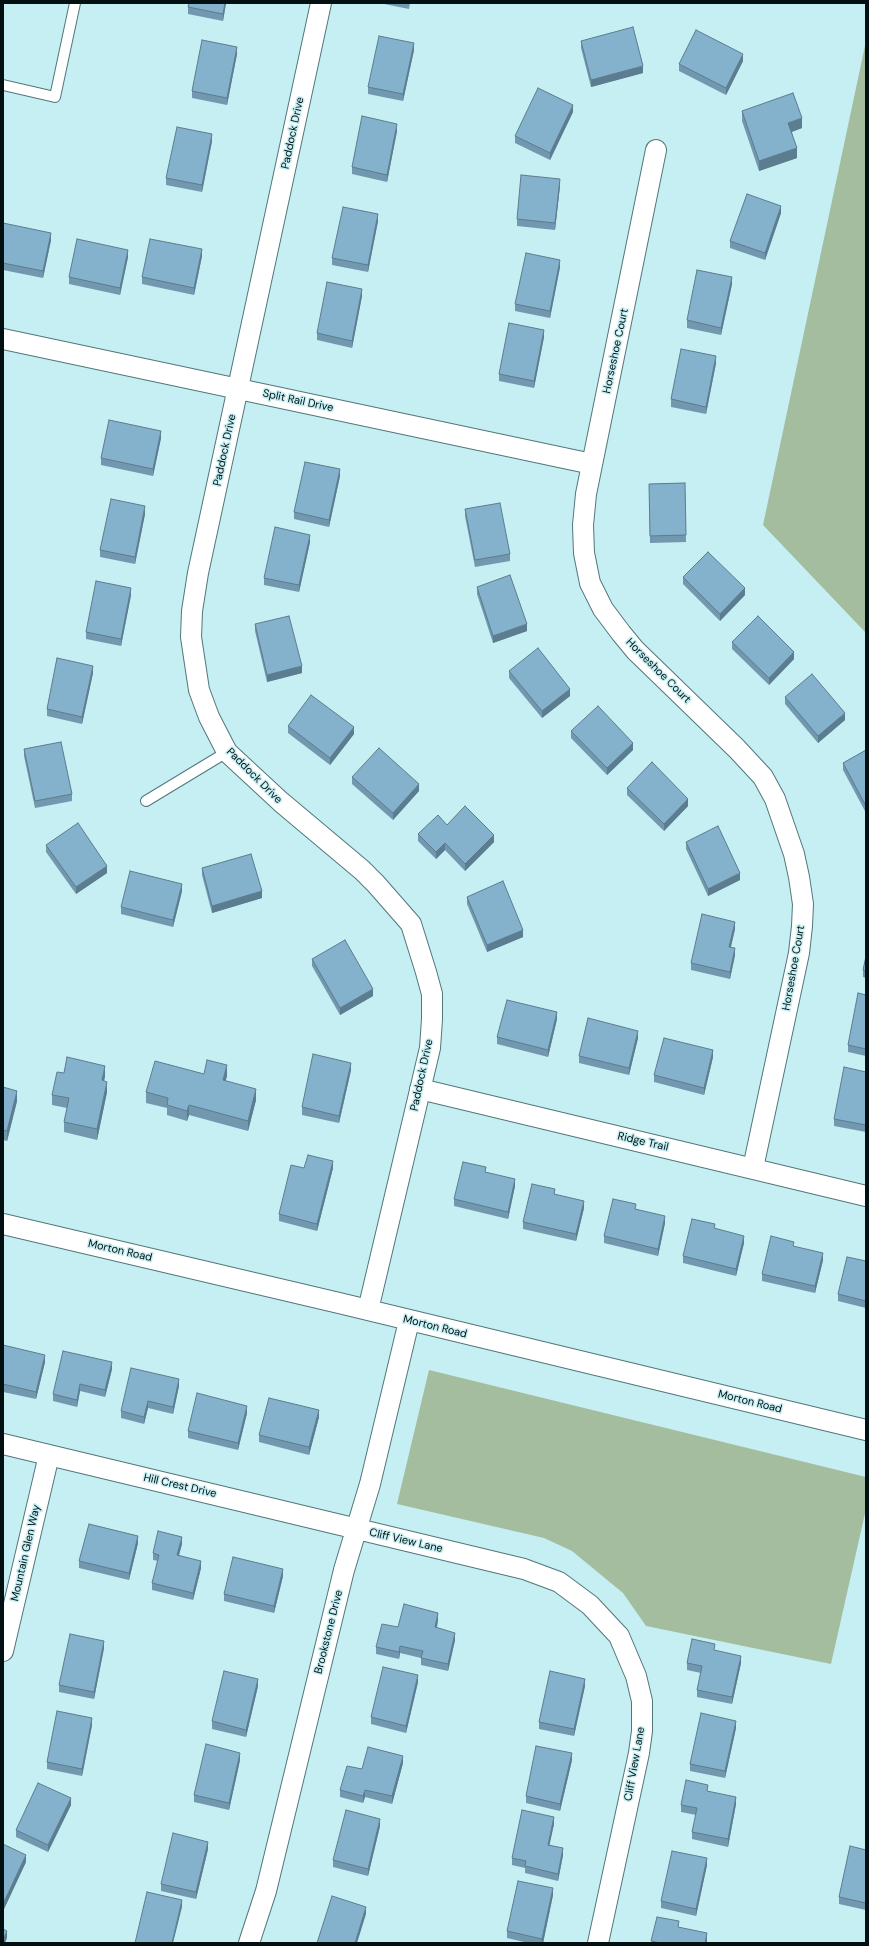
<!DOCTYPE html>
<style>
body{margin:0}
#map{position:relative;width:869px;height:1946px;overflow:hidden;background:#c6eff3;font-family:"DM Sans",sans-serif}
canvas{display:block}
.frame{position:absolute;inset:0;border:4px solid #031012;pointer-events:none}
</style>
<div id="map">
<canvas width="869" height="1946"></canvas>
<div class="frame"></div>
</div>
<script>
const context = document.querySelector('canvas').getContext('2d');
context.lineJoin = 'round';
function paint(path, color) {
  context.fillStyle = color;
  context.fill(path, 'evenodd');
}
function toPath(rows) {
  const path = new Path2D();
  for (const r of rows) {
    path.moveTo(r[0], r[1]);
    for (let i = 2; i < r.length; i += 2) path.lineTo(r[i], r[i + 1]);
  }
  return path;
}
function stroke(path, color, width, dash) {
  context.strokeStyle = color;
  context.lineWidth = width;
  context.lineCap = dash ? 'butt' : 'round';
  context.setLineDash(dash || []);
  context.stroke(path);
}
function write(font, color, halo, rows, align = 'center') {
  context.font = font + ' "DM Sans",sans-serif';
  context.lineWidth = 3;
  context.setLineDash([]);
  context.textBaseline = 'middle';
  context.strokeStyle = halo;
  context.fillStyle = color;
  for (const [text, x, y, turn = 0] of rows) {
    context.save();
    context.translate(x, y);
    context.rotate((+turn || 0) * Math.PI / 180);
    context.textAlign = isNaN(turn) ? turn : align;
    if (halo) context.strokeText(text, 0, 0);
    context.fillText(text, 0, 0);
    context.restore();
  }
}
const green = toPath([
 [866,41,866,633,763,525],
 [429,1370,866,1477,866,1509,831,1664,646,1626,623,1593,572,1551,544,1538,397,1504]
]);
const service = toPath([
 [3,85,55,97,75,3],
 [146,801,227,752]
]);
const minor = toPath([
 [321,3,198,573,192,611,191,637,199,690,209,717,227,752,281,802,362,870,376,884,411,924,426,972,432,994,432,1019,430,1048,368,1310],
 [656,150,586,494,583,525,584,553,590,583,603,609,621,633,635,650,737,749,763,777,775,799,794,854,799,877,803,904,802,926,799,953,753,1168],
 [3,339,592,464],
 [420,1089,866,1196],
 [3,1224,339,1303,866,1430],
 [3,1444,524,1569,559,1582,590,1605,619,1636,636,1676,642,1701,642,1731,639,1753,598,1943],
 [3,1651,49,1455],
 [249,1943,266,1891,344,1570,370,1484,409,1321]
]);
const wall = toPath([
 [189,3,226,3,223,21,188,14,188,7],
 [384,3,410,3,409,9,384,4],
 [581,41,643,73,591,87,581,48],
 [414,50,403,101,368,94,368,87],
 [237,54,227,105,192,98,192,91],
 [743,61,726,95,679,71,679,64],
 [742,111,802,128,792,132,797,158,759,171,742,121],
 [573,112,550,160,515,143,515,136],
 [397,131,387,182,352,174,352,167],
 [212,141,202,192,166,185,166,178],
 [560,186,555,230,517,226,517,219],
 [781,213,765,260,730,248,730,241],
 [378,221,368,272,332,265,332,258],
 [3,223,51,240,43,278,3,270],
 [202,256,194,295,142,284,142,277],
 [128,257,120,295,69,284,69,277],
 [560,267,550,318,515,311,515,304],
 [732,284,721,335,687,328,687,320],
 [362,296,352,348,317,340,317,333],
 [544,337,534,388,499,381,499,374],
 [716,363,706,414,671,407,671,399],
 [161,438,153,476,101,465,101,458],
 [340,476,329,527,294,519,294,512],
 [685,483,686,542,650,543,649,484],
 [465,509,510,554,510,561,475,567,465,516],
 [145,514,135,564,100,557,100,550],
 [310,542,299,592,264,585,264,578],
 [683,577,745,595,720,621,683,584],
 [477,587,527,631,493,643,477,594],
 [131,595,121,646,86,639,86,632],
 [255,624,302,673,267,682,255,631],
 [732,642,794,659,769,685,732,649],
 [509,671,570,696,542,718,509,678],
 [93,673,82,724,47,716,47,709],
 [785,697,845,720,818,743,785,704],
 [288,726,354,734,330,765,288,733],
 [571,731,633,750,607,775,571,738],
 [24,749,72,794,72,801,35,808,24,756],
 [866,750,866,813,843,770,843,763],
 [352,777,419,791,393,820,352,784],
 [627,788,688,806,664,831,627,795],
 [447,825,494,842,465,871,445,850,436,859,418,841,418,834],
 [686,842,740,880,708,896,686,849],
 [46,845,107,873,76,894,46,852],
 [202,868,262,898,212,913,202,875],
 [182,891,173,927,121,914,121,907],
 [467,897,523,937,487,952,467,904],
 [735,929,731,947,735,955,730,979,691,970,691,963],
 [866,956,866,978,863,977,863,970],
 [312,959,373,996,340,1015,312,966],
 [866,995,866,1056,848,1052,848,1045],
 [557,1019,548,1057,497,1044,497,1037],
 [638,1038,629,1075,579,1063,579,1056],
 [713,1057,704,1095,654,1082,654,1075],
 [351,1070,339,1123,302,1115,302,1107],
 [866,1072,866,1132,834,1126,834,1119],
 [64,1073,105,1076,104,1081,107,1092,97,1140,64,1132,64,1122,67,1108,52,1105,52,1095],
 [204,1074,227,1076,225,1081,256,1100,248,1131,189,1115,187,1121,167,1115,167,1108,146,1103,146,1092],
 [3,1087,17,1101,7,1141,3,1140],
 [333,1168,317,1231,279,1221,279,1214],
 [486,1172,515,1186,508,1219,454,1206,454,1199],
 [555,1194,584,1208,576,1241,523,1229,523,1222],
 [636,1209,665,1223,658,1256,604,1243,604,1236],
 [715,1229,744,1243,736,1276,683,1263,683,1256],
 [823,1260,815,1293,762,1281,762,1274],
 [866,1261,866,1308,838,1301,838,1294],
 [3,1345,45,1362,36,1399,3,1392],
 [112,1369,105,1397,80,1391,77,1407,53,1401,53,1394],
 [179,1386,173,1414,148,1408,144,1424,121,1418,121,1411],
 [247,1413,238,1450,188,1438,188,1431],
 [319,1417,309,1455,259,1442,259,1435],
 [138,1543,129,1580,79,1568,79,1561],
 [182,1544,179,1555,201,1568,193,1600,152,1590,152,1583,158,1561,153,1560,153,1553],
 [283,1576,274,1613,224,1601,224,1594],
 [438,1620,437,1628,455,1640,448,1671,421,1665,421,1658,400,1653,399,1659,376,1654,376,1647,398,1627],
 [104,1648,94,1699,59,1692,59,1685],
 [715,1650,741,1663,732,1704,697,1697,697,1690,701,1673,687,1670,687,1663],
 [418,1682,406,1733,371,1724,371,1717],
 [258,1686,246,1737,212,1729,212,1721],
 [585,1686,574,1736,539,1729,539,1722],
 [92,1725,82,1776,47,1769,47,1762],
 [736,1728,725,1778,690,1771,690,1764],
 [240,1760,229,1810,194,1802,194,1795],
 [572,1760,560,1811,526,1803,526,1796],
 [403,1763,392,1804,365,1797,363,1803,340,1797,340,1790,362,1769],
 [708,1791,736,1804,728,1847,692,1839,692,1832,696,1815,681,1812,681,1805],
 [71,1805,48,1852,16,1837,16,1830],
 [866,1823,866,1836,865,1836,865,1829],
 [554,1824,549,1845,563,1855,558,1881,525,1873,525,1868,512,1865,512,1858],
 [380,1826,368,1876,333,1867,333,1860],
 [3,1844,26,1862,4,1909,3,1908],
 [208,1849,196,1899,161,1891,161,1884],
 [866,1850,866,1910,839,1904,839,1897],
 [707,1865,696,1916,661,1908,661,1901],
 [553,1895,543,1943,528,1943,507,1938,507,1931]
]);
const shadedWall = toPath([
 [225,3,226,3,223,21,223,14],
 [414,43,414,50,403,101,403,94],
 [237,47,237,54,227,105,227,98],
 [743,54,743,61,726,95,726,88],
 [643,66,643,73,591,87,591,80],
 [573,105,573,112,550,160,550,153],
 [802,118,802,128,788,133,788,123],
 [397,124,397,131,387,182,387,175],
 [212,134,212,141,202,192,202,185],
 [797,148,797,158,759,171,759,161],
 [560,179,560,186,555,230,555,223],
 [781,206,781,213,765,260,765,253],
 [378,214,378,221,368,272,368,265],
 [51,233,51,240,43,278,43,271],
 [202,249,202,256,194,295,194,288],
 [128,250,128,257,120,295,120,288],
 [560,260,560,267,550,318,550,311],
 [732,277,732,284,721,335,721,328],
 [362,289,362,296,352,348,352,341],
 [544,330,544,337,534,388,534,381],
 [716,356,716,363,706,414,706,407],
 [161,431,161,438,153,476,153,469],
 [340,469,340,476,329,527,329,520],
 [145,506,145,514,135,564,135,557],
 [310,535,310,542,299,592,299,585],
 [131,588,131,595,121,646,121,639],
 [745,588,745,595,720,621,720,614],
 [527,624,527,631,493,643,493,636],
 [794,652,794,659,769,685,769,678],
 [93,666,93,673,82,724,82,717],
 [302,666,302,673,267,682,267,675],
 [570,689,570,696,542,718,542,711],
 [845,713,845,720,818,743,818,736],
 [354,727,354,734,330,765,330,758],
 [633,743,633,750,607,775,607,768],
 [419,784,419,791,393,820,393,813],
 [688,799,688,806,664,831,664,824],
 [494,835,494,842,465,871,465,864],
 [445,843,445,850,436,859,436,852],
 [107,866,107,873,76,894,76,887],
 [740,873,740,880,708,896,708,889],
 [182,884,182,891,173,927,173,920],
 [262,891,262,898,212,913,212,906],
 [735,922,735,929,729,954,729,947],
 [523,930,523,937,487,952,487,945],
 [735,948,735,955,730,979,730,972],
 [373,989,373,996,340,1015,340,1008],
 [557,1012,557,1019,548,1057,548,1050],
 [638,1031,638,1038,629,1075,629,1068],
 [713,1050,713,1057,704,1095,704,1088],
 [351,1063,351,1070,339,1123,339,1116],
 [227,1065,227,1076,223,1091,223,1080],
 [105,1066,105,1076,102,1091,102,1080],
 [107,1082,107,1092,97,1140,97,1129],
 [256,1089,256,1100,248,1131,248,1121],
 [17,1091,17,1101,7,1141,7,1131],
 [189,1105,189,1115,187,1121,187,1111],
 [333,1161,333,1168,317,1231,317,1224],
 [515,1179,515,1186,508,1219,508,1212],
 [584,1201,584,1208,576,1241,576,1234],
 [665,1216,665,1223,658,1256,658,1249],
 [744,1236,744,1243,736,1276,736,1269],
 [823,1253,823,1260,815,1293,815,1286],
 [45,1355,45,1362,36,1399,36,1392],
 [112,1362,112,1369,105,1397,105,1390],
 [179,1379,179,1386,173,1414,173,1407],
 [80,1384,80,1391,77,1407,77,1400],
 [148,1401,148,1408,144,1424,144,1417],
 [247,1406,247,1413,238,1450,238,1443],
 [319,1410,319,1417,309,1455,309,1447],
 [138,1536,138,1543,129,1580,129,1573],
 [182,1537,182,1544,177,1562,177,1555],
 [201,1561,201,1568,193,1600,193,1593],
 [283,1569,283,1576,274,1613,274,1606],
 [438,1613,438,1620,435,1635,435,1627],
 [455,1633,455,1640,448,1671,448,1664],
 [104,1641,104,1648,94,1699,94,1692],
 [400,1646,400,1653,399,1659,399,1652],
 [741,1656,741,1663,732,1704,732,1697],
 [418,1675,418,1682,406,1733,406,1726],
 [258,1679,258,1686,246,1737,246,1730],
 [585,1679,585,1686,574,1736,574,1729],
 [92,1718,92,1725,82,1776,82,1769],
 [736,1721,736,1728,725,1778,725,1771],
 [240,1753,240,1760,229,1810,229,1803],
 [572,1753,572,1760,560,1811,560,1804],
 [403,1756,403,1763,392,1804,392,1796],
 [365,1790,365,1797,363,1803,363,1796],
 [736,1797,736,1804,728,1847,728,1839],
 [71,1798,71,1805,48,1852,48,1845],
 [554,1817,554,1824,548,1852,548,1845],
 [380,1819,380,1826,368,1876,368,1869],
 [208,1842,208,1849,196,1899,196,1892],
 [563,1848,563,1855,558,1881,558,1874],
 [26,1855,26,1862,4,1909,4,1902],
 [707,1858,707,1865,696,1916,696,1909],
 [553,1888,553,1895,543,1943,542,1943,542,1939],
 [182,1900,182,1907,173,1943,172,1943],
 [366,1907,366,1914,357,1943,355,1943],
 [7,1931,7,1938,5,1943,3,1943,3,1940],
 [707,1933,707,1943,705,1943]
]);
const building = toPath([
 [189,3,225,3,223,14,188,7,189,3],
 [633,27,643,66,591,80,581,41,633,27],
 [696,30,743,54,726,88,679,64,696,30],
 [379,36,414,43,403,94,368,87,379,36],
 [202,40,237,47,227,98,192,91,202,40],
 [538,88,573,105,550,153,515,136,538,88],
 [793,93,802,118,788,123,797,148,759,161,742,111,793,93],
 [362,116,397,124,387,175,352,167,362,116],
 [177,127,212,134,202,185,166,178,177,127],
 [521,175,560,179,555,223,517,219,521,175],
 [747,194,781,206,765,253,730,241,747,194],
 [343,207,378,214,368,265,332,258,343,207],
 [3,223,51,233,43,271,3,263,3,223],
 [77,239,128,250,120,288,69,277,77,239],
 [150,239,202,249,194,288,142,277,150,239],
 [526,253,560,260,550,311,515,304,526,253],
 [697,270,732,277,721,328,687,320,697,270],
 [327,282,362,289,352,341,317,333,327,282],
 [509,323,544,330,534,381,499,374,509,323],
 [681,349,716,356,706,407,671,399,681,349],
 [109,420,161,431,153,469,101,458,109,420],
 [305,462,340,469,329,520,294,512,305,462],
 [685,483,686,535,650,536,649,484,685,483],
 [111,499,145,506,135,557,100,550,111,499],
 [500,503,510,554,475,560,465,509,500,503],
 [275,527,310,535,299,585,264,578,275,527],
 [708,552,745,588,720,614,683,577,708,552],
 [510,575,527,624,493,636,477,587,510,575],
 [96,581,131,588,121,639,86,632,96,581],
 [289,616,302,666,267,675,255,624,289,616],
 [758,616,794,652,769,678,732,642,758,616],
 [538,648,570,689,542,711,509,671,538,648],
 [57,658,93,666,82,717,47,709,57,658],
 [812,674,845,713,818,736,785,697,812,674],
 [311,695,354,727,330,758,288,726,311,695],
 [598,706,633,743,607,768,571,731,598,706],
 [61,742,72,794,35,801,24,749,61,742],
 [379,748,419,784,393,813,352,777,379,748],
 [866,750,866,806,843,763,866,750],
 [652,762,688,799,664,824,627,788,652,762],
 [465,806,494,835,465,864,445,843,436,852,418,834,438,815,447,825,465,806],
 [78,823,107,866,76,887,46,845,78,823],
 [718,826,740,873,708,889,686,842,718,826],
 [251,854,262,891,212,906,202,868,251,854],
 [130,871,182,884,173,920,121,907,130,871],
 [503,881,523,930,487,945,467,897,503,881],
 [702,914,735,922,729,947,735,948,730,972,691,963,702,914],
 [345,940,373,989,340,1008,312,959,345,940],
 [866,956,866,971,863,970,866,956],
 [858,993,866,995,866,1049,848,1045,858,993],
 [507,1000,557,1012,548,1050,497,1037,507,1000],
 [588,1018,638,1031,629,1068,579,1056,588,1018],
 [664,1038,713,1050,704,1088,654,1075,664,1038],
 [313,1054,351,1063,339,1116,302,1107,313,1054],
 [67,1057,105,1066,102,1080,107,1082,97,1129,64,1122,69,1098,52,1095,57,1072,64,1073,67,1057],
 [207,1060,227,1065,223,1080,256,1089,248,1121,189,1105,187,1111,167,1105,168,1098,146,1092,155,1061,204,1074,207,1060],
 [844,1067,866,1072,866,1125,834,1119,844,1067],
 [3,1087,17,1091,7,1131,3,1130,3,1087],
 [308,1155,333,1161,317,1224,279,1214,291,1165,304,1168,308,1155],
 [463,1162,486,1167,485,1172,515,1179,508,1212,454,1199,463,1162],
 [532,1184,555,1189,554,1194,584,1201,576,1234,523,1222,532,1184],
 [613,1199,636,1204,635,1209,665,1216,658,1249,604,1236,613,1199],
 [692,1219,715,1224,714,1228,744,1236,736,1269,683,1256,692,1219],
 [771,1236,794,1242,793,1246,823,1253,815,1286,762,1274,771,1236],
 [847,1257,866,1261,866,1301,838,1294,847,1257],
 [3,1345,45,1355,36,1392,3,1384,3,1345],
 [63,1351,112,1362,105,1390,80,1384,77,1400,53,1394,63,1351],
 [131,1368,179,1379,173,1407,148,1401,144,1417,121,1411,131,1368],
 [197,1393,247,1406,238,1443,188,1431,197,1393],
 [269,1398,319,1410,309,1447,259,1435,269,1398],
 [89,1524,138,1536,129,1573,79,1561,89,1524],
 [158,1531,182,1537,177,1555,201,1561,193,1593,152,1583,159,1555,153,1553,158,1531],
 [233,1557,283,1569,274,1606,224,1594,233,1557],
 [404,1604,438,1613,435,1627,455,1633,448,1664,421,1658,423,1651,400,1646,399,1652,376,1647,382,1624,398,1627,404,1604],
 [70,1634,104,1641,94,1692,59,1685,70,1634],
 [692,1639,715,1644,714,1650,741,1656,732,1697,697,1690,702,1666,687,1663,692,1639],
 [383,1667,418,1675,406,1726,371,1717,383,1667],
 [224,1671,258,1679,246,1730,212,1721,224,1671],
 [550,1671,585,1679,574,1729,539,1722,550,1671],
 [57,1711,92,1718,82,1769,47,1762,57,1711],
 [701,1713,736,1721,725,1771,690,1764,701,1713],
 [206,1744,240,1753,229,1803,194,1795,206,1744],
 [536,1746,572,1753,560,1804,526,1796,536,1746],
 [368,1747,403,1756,392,1796,365,1790,363,1796,340,1790,347,1766,362,1769,368,1747],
 [686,1780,708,1785,707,1791,736,1797,728,1839,692,1832,697,1808,681,1805,686,1780],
 [38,1783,71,1798,48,1845,16,1830,38,1783],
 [346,1810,380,1819,368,1869,333,1860,346,1810],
 [522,1810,554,1817,548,1845,563,1848,558,1874,525,1866,526,1861,512,1858,522,1810],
 [173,1833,208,1842,196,1892,161,1884,173,1833],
 [3,1844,26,1855,4,1902,3,1901,3,1844],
 [850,1846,866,1850,866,1903,839,1897,850,1846],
 [672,1851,707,1858,696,1909,661,1901,672,1851],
 [518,1881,553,1888,542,1939,507,1931,518,1881],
 [147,1892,182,1900,172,1943,135,1943,147,1892],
 [332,1896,366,1907,355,1943,317,1943,332,1896],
 [657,1917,679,1921,678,1927,707,1933,705,1943,660,1943,651,1941,657,1917],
 [3,1929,7,1931,3,1940,3,1929]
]);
const streetNames = [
 ["Paddock Drive",293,133,-78],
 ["Horseshoe Court",616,351,-78],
 ["Split Rail Drive",298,401,12],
 ["Paddock Drive",225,450,-78],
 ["Horseshoe Court",658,671,45],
 ["Paddock Drive",254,776,45],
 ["Horseshoe Court",794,968,-80],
 ["Paddock Drive",422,1075,-78],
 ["Ridge Trail",643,1142,13],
 ["Morton Road",120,1251,13],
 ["Morton Road",435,1327,14],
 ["Morton Road",750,1402,14],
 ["Hill Crest Drive",180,1486,13],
 ["Cliff View Lane",406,1541,13],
 ["Mountain Glen Way",26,1553,-77],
 ["Brookstone Drive",329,1632,-76],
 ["Cliff View Lane",635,1764,-80]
];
paint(green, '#a4bd9f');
stroke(service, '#52777b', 12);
stroke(minor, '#52777b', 22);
stroke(service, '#fff', 10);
stroke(minor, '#fff', 20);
paint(wall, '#7298af');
paint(shadedWall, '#5c7c8f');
paint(building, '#84b1cc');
stroke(building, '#5c7c8f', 1);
write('11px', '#031012', '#c6eff3', streetNames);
</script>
